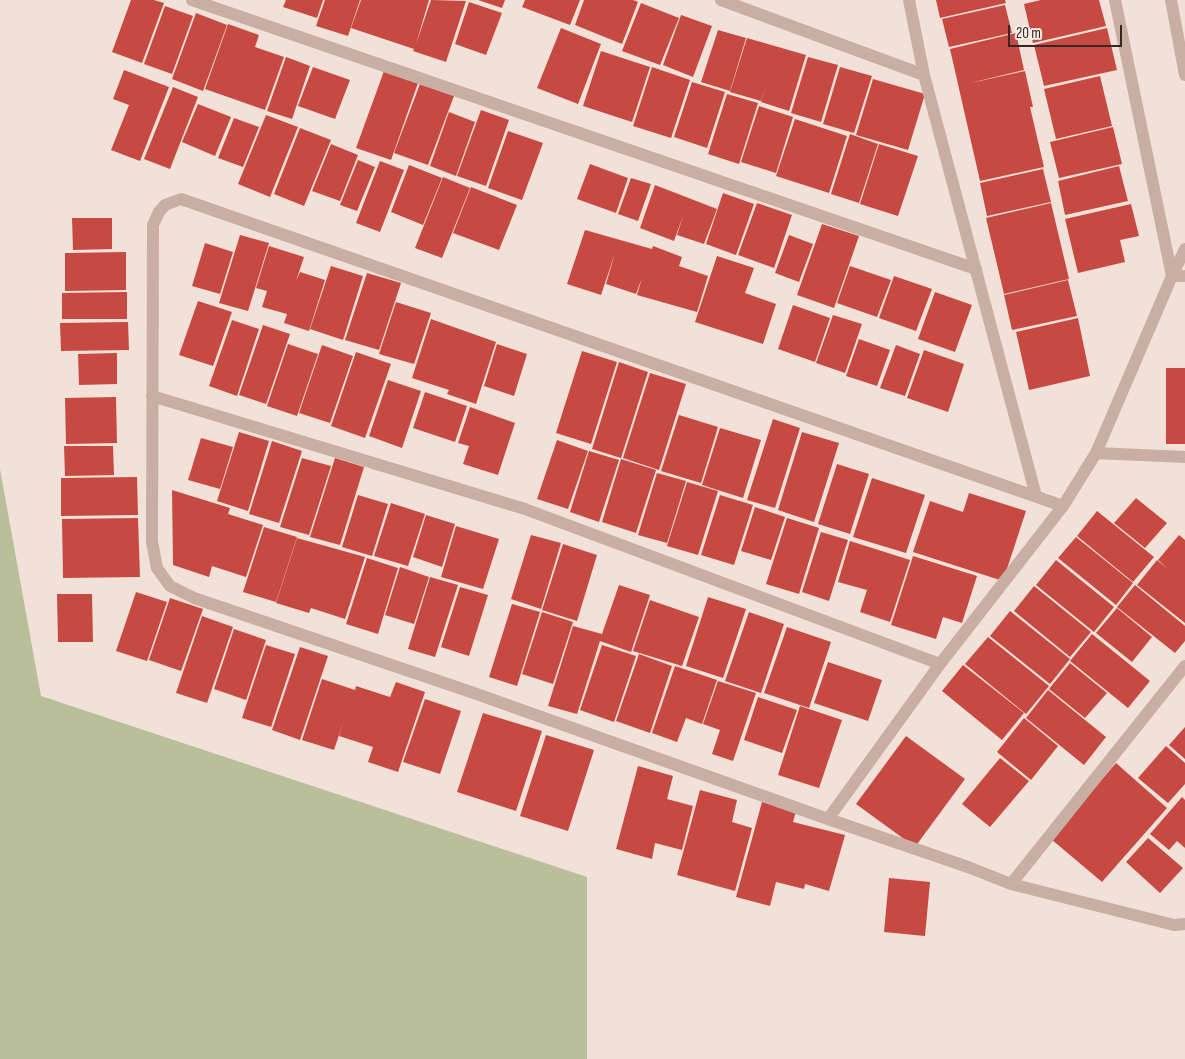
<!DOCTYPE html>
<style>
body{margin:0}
#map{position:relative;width:1185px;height:1059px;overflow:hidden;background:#f1e1d8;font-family:"Sofia Sans Condensed",sans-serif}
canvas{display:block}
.scale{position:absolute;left:1008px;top:25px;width:114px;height:22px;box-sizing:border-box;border:2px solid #342826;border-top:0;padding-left:6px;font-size:15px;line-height:18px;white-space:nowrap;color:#342826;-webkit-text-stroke:4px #f9ece4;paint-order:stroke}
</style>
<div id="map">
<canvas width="1185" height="1059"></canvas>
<div class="scale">20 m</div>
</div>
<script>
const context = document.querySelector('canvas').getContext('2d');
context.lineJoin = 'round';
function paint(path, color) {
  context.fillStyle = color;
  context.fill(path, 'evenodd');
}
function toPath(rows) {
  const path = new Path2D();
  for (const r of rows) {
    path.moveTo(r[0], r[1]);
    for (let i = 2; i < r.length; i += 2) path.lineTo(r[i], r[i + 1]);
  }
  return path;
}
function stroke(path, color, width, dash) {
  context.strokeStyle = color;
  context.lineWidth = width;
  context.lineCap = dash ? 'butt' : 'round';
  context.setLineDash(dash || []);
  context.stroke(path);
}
const green = toPath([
 [0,469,41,696,587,877,587,1059,0,1059]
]);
const building = toPath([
 [131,0,154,0,164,3,142,63,112,52],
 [286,0,323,0,317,18,283,7],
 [325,0,360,0,348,36,316,26],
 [361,0,429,0,416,44,431,0,466,1,446,62,413,51,414,49,351,28],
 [478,0,505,0,502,8],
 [525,0,580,0,570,25,522,7],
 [584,0,633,0,638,2,622,44,575,25],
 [936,0,1005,0,1006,3,940,18],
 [1041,0,1099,0,1106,26,1033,43,1024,4],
 [469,2,502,13,486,55,455,44],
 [641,3,679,18,660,65,622,51],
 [1005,5,1012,33,949,47,942,19],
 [165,6,193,16,172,74,144,64],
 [196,13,227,25,203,91,172,79],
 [681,15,712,26,693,77,663,65],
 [228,24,259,35,255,47,284,57,265,110,205,89],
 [561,28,601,44,578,104,537,88],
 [1107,28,1117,70,1044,86,1034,45],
 [718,30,746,38,730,91,701,82],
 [1016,33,1024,70,966,84,1025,71,1033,107,1030,107,1044,167,980,181,950,49],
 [747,38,806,55,789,111,761,102,766,86,761,101,730,92],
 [601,51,650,67,632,122,583,106],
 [286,57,310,66,292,119,267,111],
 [808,57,838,65,821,122,791,113],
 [313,67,350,80,335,119,298,106],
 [652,67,690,80,671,138,633,126],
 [840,67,872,76,854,133,823,124],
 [124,70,169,87,140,161,111,150,129,105,113,99],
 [384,71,418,83,391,160,356,148],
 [1100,76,1112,126,1056,139,1044,89],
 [873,79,925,94,908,150,856,135],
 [692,82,725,92,707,148,674,137],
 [420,84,454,96,428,165,394,153],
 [173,87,198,97,170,169,144,159],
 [727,94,758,103,739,164,708,154],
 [198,104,231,117,215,156,182,142],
 [759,106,793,117,776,173,741,162],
 [481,110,509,120,486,186,457,176],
 [449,112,475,122,456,176,430,166],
 [266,115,298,127,270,197,238,184],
 [234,118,259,127,243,167,218,158],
 [795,119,847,136,829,193,776,176],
 [1113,127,1122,164,1059,178,1050,142],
 [300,128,331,140,304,206,274,194],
 [508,131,543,143,522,200,488,188],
 [850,134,878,144,859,203,831,194],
 [331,144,358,155,340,201,312,191],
 [879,144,918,156,898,216,860,204],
 [358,160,375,167,357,211,340,205],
 [380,161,404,170,380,232,356,223],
 [590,164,628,178,616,213,577,199],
 [409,165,442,178,423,225,391,212],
 [1119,166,1128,201,1065,215,1058,181],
 [1043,169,1051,202,987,216,980,183],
 [443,177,470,188,442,258,415,248],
 [631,178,651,184,638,221,618,214],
 [655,185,717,209,704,244,677,235,683,216,674,241,640,228],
 [471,187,517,205,499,250,453,233],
 [723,193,754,204,736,255,706,244],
 [757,203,792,215,774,268,738,255],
 [1051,203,1069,279,1004,294,986,218],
 [1131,204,1139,236,1120,240,1125,262,1078,273,1065,219],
 [72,218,112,218,112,249,73,250],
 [822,224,859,236,834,308,797,295],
 [585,230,652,249,653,246,682,257,679,266,708,276,697,312,637,295,642,278,636,294,606,284,615,253,601,295,567,284],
 [240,235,269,243,248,311,219,303],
 [789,235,813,244,799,282,775,273],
 [205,243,233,252,220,294,192,286],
 [269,246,304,257,296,281,300,272,325,280,309,331,284,323,287,314,262,307,267,291,256,288],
 [126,252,126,290,65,291,65,253],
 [717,256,754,268,745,293,776,304,763,344,695,322],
 [331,266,363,276,343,340,310,329],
 [850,266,891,280,877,317,837,303],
 [367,273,401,283,379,350,345,340],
 [894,276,932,289,916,331,879,318],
 [1068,280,1077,316,1012,330,1004,295],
 [127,292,127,319,62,319,62,293],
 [935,292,972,305,955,352,918,339],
 [198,301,232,312,213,366,179,355],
 [396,302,431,313,414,364,379,354],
 [793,305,830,318,815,362,778,349],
 [833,315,862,324,845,373,816,363],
 [1078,318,1090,376,1029,390,1016,332],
 [431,319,496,342,476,404,447,394,449,390,412,378],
 [232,320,259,329,237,396,209,386],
 [128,322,129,350,61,351,60,323],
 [263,325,290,334,266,404,239,395],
 [859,339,890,350,877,386,846,376],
 [288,344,318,354,297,416,267,406],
 [497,344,527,354,514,396,484,386],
 [322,345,353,356,330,423,299,413],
 [896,345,920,354,905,396,880,388],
 [924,350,964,364,948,412,907,398],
 [582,351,617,362,591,444,556,433],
 [356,352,391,364,365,438,331,426],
 [117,353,117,384,79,385,78,354],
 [619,362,648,372,621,458,592,449],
 [1166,368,1185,368,1185,444,1166,444],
 [650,373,686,384,659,470,623,458],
 [388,380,421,391,402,448,369,436],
 [425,392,467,406,455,442,413,428],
 [116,397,117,443,66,444,65,398],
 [470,407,515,423,498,475,463,464,469,446,458,443],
 [679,415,718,427,701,483,661,471],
 [773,419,800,428,775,508,747,500],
 [720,428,761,440,743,498,702,485],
 [239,432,269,441,248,511,217,501],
 [802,432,839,443,814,522,778,510],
 [201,438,233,447,220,489,188,480],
 [557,440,588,451,568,509,537,499],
 [272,441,302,451,279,523,249,514],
 [64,446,113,446,114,475,65,476],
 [589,451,619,460,599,522,570,512],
 [302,458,331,466,309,535,280,527],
 [335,458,364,467,340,545,310,537],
 [621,459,656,470,636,533,602,522],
 [837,464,869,474,850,534,818,524],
 [657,473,686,481,667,543,638,535],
 [137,477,138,515,61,516,61,478],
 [872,478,925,495,906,553,853,537],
 [687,482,718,491,698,555,667,546],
 [172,490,230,508,228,514,263,525,246,577,212,566,209,577,173,565],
 [969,493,1026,511,1003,581,913,552,930,501,963,512],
 [358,495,388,504,372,556,342,547],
 [720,495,753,505,734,565,701,555],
 [1136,498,1167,523,1145,548,1114,523],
 [391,503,425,514,408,566,374,556],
 [755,507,785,517,771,560,741,551],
 [1097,511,1154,557,1133,582,1077,536],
 [426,515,455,524,442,567,413,557],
 [138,518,140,577,63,578,62,519],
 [787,518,819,528,799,594,766,584],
 [456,526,499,539,483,589,441,577],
 [264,527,297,537,276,602,243,592],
 [821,532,848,540,829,601,802,592],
 [531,535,561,543,541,609,511,599],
 [1179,535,1185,540,1185,623,1137,585,1157,560,1168,569,1158,560],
 [1076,537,1133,583,1116,605,1058,558],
 [297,538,365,557,345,619,311,608,309,613,276,603],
 [850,541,910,560,890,622,860,612,867,590,838,582],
 [563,544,597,555,577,621,542,610],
 [913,556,977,576,962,623,943,617,936,639,891,625],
 [367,558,398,568,378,634,346,624],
 [1056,560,1114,607,1094,632,1036,585],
 [400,567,429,577,414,624,385,615],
 [430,577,458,585,435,657,408,649],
 [619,585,650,595,631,652,600,641,577,714,548,706,573,626,602,634],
 [1135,585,1185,626,1185,641,1175,653,1117,607],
 [1034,586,1091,632,1070,657,1014,611],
 [460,587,488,595,469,656,441,647],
 [136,592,167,602,147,661,116,651],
 [57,594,92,594,93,642,58,642],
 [708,597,746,609,723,678,686,666],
 [170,598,203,609,181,671,149,660],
 [650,600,699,617,682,666,633,651],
 [512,604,540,612,517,686,489,677],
 [1117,608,1152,637,1132,662,1096,633],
 [1010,611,1070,659,1050,684,990,636],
 [542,612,573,622,553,684,522,674],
 [749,612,784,624,761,693,725,681],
 [202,616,233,627,207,703,176,693],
 [787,627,831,642,809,708,764,693],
 [234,629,266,640,246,700,214,689],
 [1092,634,1150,681,1128,708,1070,661],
 [988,637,1049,686,1026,714,965,664],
 [266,645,295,654,271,727,242,718],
 [602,645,636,656,614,722,580,710],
 [300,647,328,656,300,740,272,730],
 [639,654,672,666,650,733,616,721],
 [828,662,882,680,868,721,814,703],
 [1070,663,1107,693,1085,718,1049,689],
 [963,665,1024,713,1002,740,942,691],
 [675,666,717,680,702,724,686,718,677,742,652,733],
 [322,679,355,690,356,686,390,697,396,682,425,692,398,772,368,762,373,747,339,736,344,720,334,750,302,740],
 [718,681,756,693,733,761,712,754,720,730,703,724],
 [1048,690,1106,737,1084,765,1026,718],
 [758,697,797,710,782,753,744,740],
 [425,699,461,711,440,774,403,762],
 [800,706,842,720,819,788,778,775],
 [483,713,542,731,516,811,457,792],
 [1024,718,1058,746,1031,780,997,752],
 [1185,727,1185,759,1169,745],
 [546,735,594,750,568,831,520,816],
 [906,736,965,779,915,847,856,804],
 [1166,746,1185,763,1185,784,1168,803,1138,778],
 [1000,758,1029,781,990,827,962,804],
 [1116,763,1167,808,1102,882,1051,839],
 [638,766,673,776,667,799,693,806,682,850,655,843,652,859,616,849],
 [700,790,737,800,732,822,752,828,735,891,677,875],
 [1182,797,1185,800,1185,848,1177,841,1169,850,1150,834],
 [762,802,796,811,793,822,845,835,829,891,805,884,804,889,776,882,770,906,736,897],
 [1148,838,1183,868,1160,893,1126,862],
 [889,878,930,882,925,936,884,932]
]);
const minor = toPath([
 [192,0,976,269],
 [721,0,924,75],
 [909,0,924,75,1036,496],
 [1115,0,1172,276,1185,276],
 [1171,0,1185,75],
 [152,396,525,509,940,664],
 [1096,453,1185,457],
 [1063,506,1096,453,1172,276,1185,249],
 [828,819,940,664,1063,506,181,199,165,205,159,212,153,225,152,542,157,568,170,586,194,598,471,692,828,819,968,867,1011,884,1174,925,1185,924],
 [1011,884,1185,666]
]);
paint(green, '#b9bf98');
paint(building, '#c64a41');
stroke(minor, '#c9aea4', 12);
</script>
